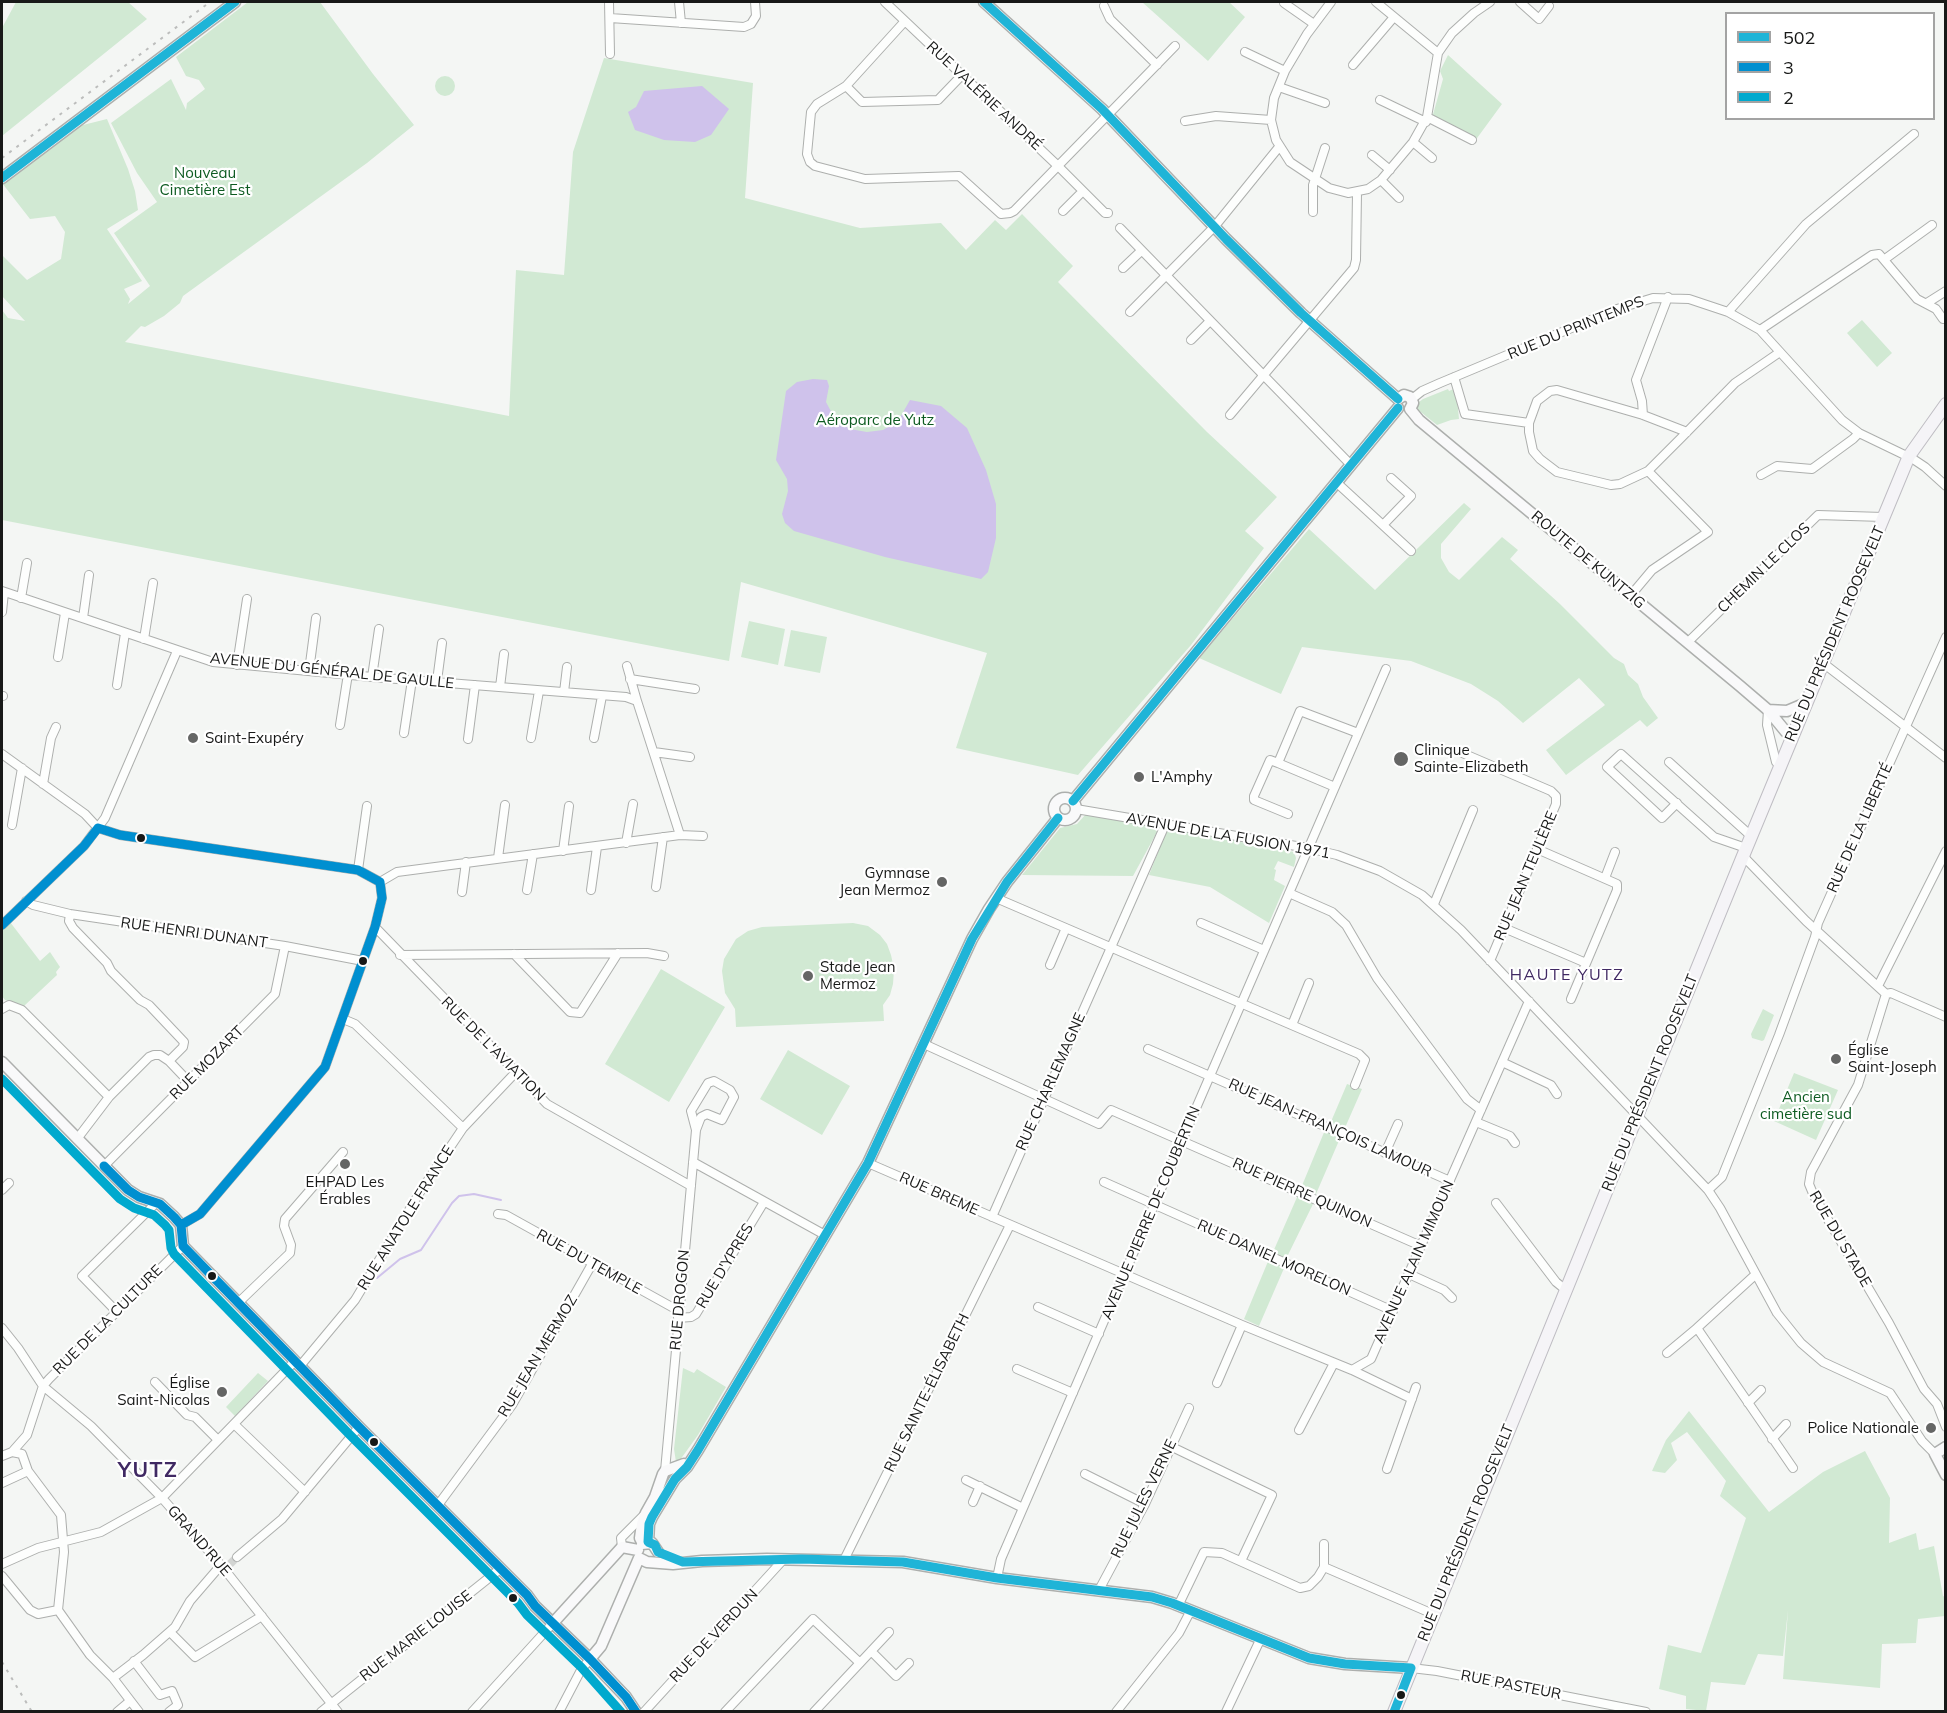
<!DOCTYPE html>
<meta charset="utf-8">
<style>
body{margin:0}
#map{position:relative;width:1947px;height:1713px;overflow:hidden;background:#f4f6f4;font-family:Mulish,sans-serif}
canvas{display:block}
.frame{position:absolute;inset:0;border:3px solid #181918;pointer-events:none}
.legend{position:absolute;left:1725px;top:12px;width:210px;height:108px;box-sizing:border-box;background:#fff;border:2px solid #a3a3a3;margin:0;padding:8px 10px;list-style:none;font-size:18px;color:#181918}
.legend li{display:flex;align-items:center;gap:12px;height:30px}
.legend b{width:30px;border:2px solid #a3a3a3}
</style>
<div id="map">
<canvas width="1947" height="1713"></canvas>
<div class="frame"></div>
<ul class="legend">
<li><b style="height:8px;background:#1fb4d7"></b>502</li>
<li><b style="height:8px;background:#008fd0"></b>3</li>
<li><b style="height:8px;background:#00a9ce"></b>2</li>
</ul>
</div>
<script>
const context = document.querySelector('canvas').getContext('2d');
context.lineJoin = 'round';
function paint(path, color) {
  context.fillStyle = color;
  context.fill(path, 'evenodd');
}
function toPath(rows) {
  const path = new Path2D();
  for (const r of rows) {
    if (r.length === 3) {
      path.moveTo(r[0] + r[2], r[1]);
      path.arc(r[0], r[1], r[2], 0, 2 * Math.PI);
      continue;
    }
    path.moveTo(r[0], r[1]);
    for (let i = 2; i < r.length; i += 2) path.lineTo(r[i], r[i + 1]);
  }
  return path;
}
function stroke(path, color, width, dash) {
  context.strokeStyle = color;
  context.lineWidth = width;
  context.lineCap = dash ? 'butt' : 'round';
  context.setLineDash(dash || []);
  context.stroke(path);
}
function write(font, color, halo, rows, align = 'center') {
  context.font = font + ' Mulish,sans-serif';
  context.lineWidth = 4.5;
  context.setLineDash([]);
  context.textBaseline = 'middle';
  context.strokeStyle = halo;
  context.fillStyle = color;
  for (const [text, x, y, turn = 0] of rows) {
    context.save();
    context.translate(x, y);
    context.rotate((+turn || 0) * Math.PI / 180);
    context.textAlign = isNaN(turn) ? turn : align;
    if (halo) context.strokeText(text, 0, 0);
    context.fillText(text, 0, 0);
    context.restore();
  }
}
const green = toPath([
 [16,2,128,2,147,19,2,136,2,28],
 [248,2,320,2,373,74,414,125,367,163,183,296,180,303,164,316,145,327,141,326,125,342,509,416,516,270,564,275,573,152,604,58,753,83,745,198,860,228,941,223,966,250,995,220,1006,230,1022,214,1073,266,1058,282,1207,432,1277,497,1245,531,1264,548,1191,645,1078,775,956,748,987,653,741,582,729,661,2,520,2,310,8,318,25,321,2,296,2,255,27,280,61,259,65,232,55,216,30,219,2,183,2,180,71,128,107,119,128,169,135,191,138,210,107,229,142,281,124,289,130,299,128,304,150,286,114,233,157,202,137,173,111,123,171,79,186,110,187,103,205,89,199,80,186,76,176,57],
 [1142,2,1229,2,1245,17,1208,61],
 [1448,55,1502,104,1472,145,1436,126,1432,118,1443,79,1440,71],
 [445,86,10],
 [1862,320,1892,353,1877,367,1847,333],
 [1456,388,1459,419,1451,420,1437,425,1417,409,1419,402,1423,399,1448,389,1449,391],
 [1464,503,1471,509,1441,544,1441,558,1449,572,1459,580,1502,537,1518,550,1510,559,1560,604,1614,658,1624,664,1628,675,1638,684,1643,697,1658,718,1647,727,1640,720,1566,775,1546,750,1605,705,1579,678,1523,723,1498,701,1471,684,1411,661,1302,647,1281,694,1199,658,1309,529,1375,590],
 [749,621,785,629,778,665,741,657],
 [791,630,827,637,820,673,784,666],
 [1086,814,1154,827,1157,832,1133,876,1022,875,1060,828,1077,824],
 [1171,829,1294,852,1296,858,1294,867,1278,861,1274,869,1276,870,1274,880,1285,886,1269,923,1210,887,1149,875,1166,832],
 [10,922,40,961,50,952,60,967,56,972,57,975,24,1006,5,1000,2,996,2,930],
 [853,923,868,926,880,935,887,944,891,955,894,969,893,984,890,995,883,1005,884,1021,736,1027,735,1009,725,993,722,971,724,959,736,939,748,931,762,927],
 [661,969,725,1007,669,1102,605,1064],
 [1763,1009,1774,1015,1764,1040,1762,1041,1752,1038,1751,1034],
 [788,1050,850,1086,822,1135,760,1099],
 [1794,1073,1838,1090,1816,1140,1774,1121],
 [1347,1084,1362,1089,1344,1130,1330,1124],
 [1325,1130,1341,1136,1316,1194,1301,1188],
 [1298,1195,1314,1202,1286,1259,1273,1252],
 [1269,1259,1285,1266,1259,1326,1244,1319],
 [683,1368,694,1373,697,1369,726,1387,698,1435,680,1460,676,1462,674,1449],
 [258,1373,268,1381,235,1416,226,1407],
 [1689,1411,1769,1512,1823,1472,1865,1451,1890,1498,1889,1543,1916,1533,1919,1550,1934,1546,1943,1596,1945,1597,1945,1616,1918,1619,1916,1643,1882,1644,1880,1688,1783,1679,1788,1610,1783,1656,1758,1654,1745,1685,1711,1682,1706,1711,1686,1709,1686,1696,1659,1689,1668,1645,1701,1653,1746,1518,1720,1496,1726,1481,1687,1432,1671,1443,1677,1460,1665,1473,1652,1471,1666,1440]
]);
const water = toPath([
 [702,86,729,109,711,135,695,142,664,140,635,130,628,112,636,107,644,91],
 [813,379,827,380,829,386,826,402,835,419,850,429,867,432,883,430,898,421,910,400,941,406,967,428,986,470,996,504,996,538,988,572,981,579,885,557,794,531,785,523,782,514,788,491,787,479,776,460,786,391,797,382]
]);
const stream = toPath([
 [377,1278,400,1259,421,1250,452,1203,459,1196,474,1194,501,1200]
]);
const streetTunnel = toPath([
 [229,1565,237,1557]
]);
const street = toPath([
 [609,2,610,54],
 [679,2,681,23],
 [885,2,1058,166,1105,213,1108,213],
 [1331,2,1307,34,1285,71,1274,98,1271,120,1276,140,1290,162,1329,188,1348,193,1368,189,1381,180,1413,142,1427,117,1438,53,1452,33,1474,13,1490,2],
 [1376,2,1438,53],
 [1520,2,1539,19,1549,6],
 [1284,3,1314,24],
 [1104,6,1110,19,1157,65],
 [610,18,744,27,751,24,756,16,755,2],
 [905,21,846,86,817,104,811,112,807,154,810,162,815,166,865,179,959,176,1001,214,1010,213,1014,211,1175,46],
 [1245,52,1285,71],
 [1353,65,1394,17],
 [846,86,862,102,938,100,962,75],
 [1279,87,1325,103],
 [1380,100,1426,122],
 [1427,117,1472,140],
 [1185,121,1216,116,1271,120],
 [1413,142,1432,158],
 [1372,155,1390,170],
 [1381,180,1399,198],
 [1063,211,1083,191],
 [1313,212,1313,185,1325,148],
 [1120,228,1351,465],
 [1885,259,1932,225],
 [1123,268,1141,251],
 [1927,303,1946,291],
 [1130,312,1215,226,1279,147],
 [1728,312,1806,224,1914,134],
 [1760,330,1872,255,1879,254,1917,299,1936,309,1943,319,1946,318],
 [1191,340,1210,321],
 [1454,377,1465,414,1529,423],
 [1412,399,1422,391,1440,383,1617,309,1653,298,1689,299,1728,312,1760,330,1842,420,1859,433,1913,459,1925,467,1946,486],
 [1230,415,1354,268,1356,260,1357,193],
 [1643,415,1642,401,1636,380,1668,297],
 [1687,432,1643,415,1557,390,1550,391,1537,401,1529,423,1529,432,1533,451,1540,459,1557,472,1611,485,1620,484,1648,471,1682,437,1735,383,1780,352],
 [1761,475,1777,466,1812,469,1853,439,1859,433],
 [1336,482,1411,551],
 [1383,525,1411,496,1391,478],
 [2,591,213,662,372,677,626,697,637,701,680,835,703,836],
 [1631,595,1652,570,1708,532,1648,471],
 [21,598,27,563],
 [2,612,4,592],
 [83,618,89,575],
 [144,639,153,583],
 [1688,642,1818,515,1883,517],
 [58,657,65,613],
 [1823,663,1946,758],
 [237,665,247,599],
 [627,666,637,701],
 [309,671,316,618],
 [372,677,379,629],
 [630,679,695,689],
 [437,681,442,643],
 [117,685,125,633],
 [500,687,504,654],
 [564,692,567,667],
 [2,696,3,696],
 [1768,710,1767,725,1776,762,1780,766],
 [340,725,348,674],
 [404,733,412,680],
 [531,738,539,691],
 [594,738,602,696],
 [468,739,475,685],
 [654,752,690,757],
 [1460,752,1551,791,1556,796,1556,804,1490,961],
 [2,754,85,814,98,828,120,835,358,870,380,882],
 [1669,762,1751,836],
 [1278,763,1270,760,1254,796,1254,800,1288,814],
 [43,784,51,738,56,727],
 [1335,787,1278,763,1300,711,1358,733],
 [1677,803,1662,818,1607,767,1621,754,1714,837,1746,848],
 [1076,809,1308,848,1337,855,1380,871,1422,895,1461,930,1708,1190,1720,1208,1777,1313,1801,1343,1823,1362,1890,1393,1922,1441,1935,1454],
 [12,825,22,768],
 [626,843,633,804],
 [1537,849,1617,884,1617,890,1571,999],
 [563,851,569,806],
 [1743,856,1806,921,1886,994,1858,1085,1811,1172,1809,1184,1814,1196,1889,1323,1924,1389,1937,1404,1946,1427],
 [498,858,505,805],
 [358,870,367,806],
 [1605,878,1615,852],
 [380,882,397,872,680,835],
 [656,887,663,837],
 [527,890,533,854],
 [591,890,597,847],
 [462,892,466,862],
 [1289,893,1332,912,1346,925,1377,978,1467,1099,1481,1110],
 [996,898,1359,1054,1365,1060,1355,1085],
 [26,901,33,905,70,914,285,946,363,961],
 [1434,904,1473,810],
 [70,914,69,921,73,928,107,963,111,971,140,1000,149,1005,184,1042,183,1047,169,1061],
 [1201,923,1264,950],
 [2,925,84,846,105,818,177,651],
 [375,927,547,1104,691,1186],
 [1504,928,1586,963],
 [514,954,570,1012,580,1013,618,953],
 [400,955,647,953,664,956],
 [1050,965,1066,928],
 [1878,986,1946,851],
 [1886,994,1891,993,1946,1017],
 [2,1009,9,1005,22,1010,109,1097,77,1139],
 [343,1019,355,1024,463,1128],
 [1292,1025,1309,983],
 [924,1044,1099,1124,1111,1110,1421,1246],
 [1148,1049,1450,1181],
 [1502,1062,1551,1085,1557,1094],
 [109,1097,149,1057,154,1055,160,1055,169,1061,188,1081],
 [1476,1122,1510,1136,1515,1143],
 [1385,1153,1398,1124],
 [693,1162,825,1235],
 [868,1163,1242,1325,1352,1370,1371,1359,1529,1001],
 [104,1166,275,994,285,946],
 [1104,1182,1393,1311],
 [2,1190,9,1183],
 [1708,1190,1722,1177,1779,1035,1815,937,1818,923,1946,637],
 [1496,1203,1556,1282,1566,1290],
 [498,1214,506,1215,679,1311],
 [992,1217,1165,825],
 [181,1225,200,1214,325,1067,375,927,382,898,380,882],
 [1409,1274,1444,1290,1452,1298],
 [1755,1275,1697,1328,1793,1468],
 [238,1303,290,1253,291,1245,284,1226,285,1219,343,1152],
 [1038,1307,1099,1334],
 [116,1311,82,1276,156,1203],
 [678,1318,691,1317,696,1314,764,1202],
 [2,1328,18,1348,43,1386,91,1426,162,1498,221,1565,338,1712],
 [1667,1353,1697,1328],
 [300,1366,355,1300,420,1192,463,1128,516,1072],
 [1017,1369,1073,1393],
 [1352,1370,1412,1399],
 [155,1382,187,1415,195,1417,218,1440],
 [1217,1383,1242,1325],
 [1748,1403,1761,1390],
 [234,1424,305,1492],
 [1299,1430,1334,1363],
 [1772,1439,1786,1424],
 [1170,1446,1272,1495,1241,1561],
 [12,1452,22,1454,28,1471,61,1515,64,1552,58,1610],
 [2,1456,12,1452,27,1435,43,1386,49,1379,183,1246],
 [1387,1469,1416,1387],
 [665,1471,696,1130,701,1117,707,1114,722,1120,734,1097,730,1090,714,1081,708,1083,691,1111,696,1130],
 [1085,1474,1145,1504],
 [966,1480,1023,1508],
 [2,1483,28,1471],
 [973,1502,980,1486],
 [438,1505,512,1405,592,1264],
 [622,1547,621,1538,645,1514],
 [237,1557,282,1519,359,1427],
 [844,1560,1010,1225],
 [2,1564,38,1548,101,1532,162,1498,295,1361],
 [1324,1567,1433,1614],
 [2,1576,30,1610,38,1614,58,1610],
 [997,1578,1001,1559,1386,669],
 [1099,1590,1145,1504,1189,1408],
 [1178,1606,1204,1552,1222,1553,1300,1588,1309,1586,1318,1577,1324,1567,1324,1544],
 [58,1610,90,1655,113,1678,139,1712],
 [170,1632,195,1657,262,1616],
 [871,1651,896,1676,909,1663],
 [134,1661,160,1695,172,1691,178,1705,169,1712],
 [1411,1668,1437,1671,1646,1712],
 [113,1678,143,1655,175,1627,190,1601,221,1565],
 [117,1712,130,1701],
 [321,1712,500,1569],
 [472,1712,553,1623],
 [559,1712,581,1670,590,1659],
 [644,1712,783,1560],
 [725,1712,813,1619,860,1663],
 [814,1712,889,1632],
 [1116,1712,1179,1633,1190,1612],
 [1226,1712,1261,1638]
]);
const secondary = toPath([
 [984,2,1102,109,1226,239,1301,313,1398,399],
 [2,178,235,2],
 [1398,399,1404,395,1410,397,1413,403,1410,409],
 [1410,409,1419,420,1740,686,1768,710,1786,732,1793,735],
 [1768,710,1787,711,1806,703],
 [1065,809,11],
 [1073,801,1398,408],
 [2,1062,128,1190,139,1197,160,1204,174,1217,181,1225,183,1246,359,1427,527,1595,535,1606,590,1659,626,1697,636,1712],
 [1946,1447,1935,1454,1946,1475],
 [648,1542,649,1524,652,1517,675,1479,687,1467,698,1450,868,1163,972,939,989,909,1007,882,1058,818],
 [642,1544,652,1543,658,1552],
 [643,1544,640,1538,642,1524,646,1513,655,1497,663,1474,665,1471,684,1464],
 [639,1558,647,1562,673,1564,702,1561,767,1559,903,1562,997,1578,1152,1597,1172,1603,1309,1658,1345,1664,1411,1668],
 [553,1623,622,1547,638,1550],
 [590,1659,601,1646,639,1558]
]);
const primary = toPath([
 [1394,1712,1743,856,1909,456,1946,404]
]);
const rail = toPath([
 [2,158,210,2],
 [2,1662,32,1712]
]);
const bus1 = toPath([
 [984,2,1102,109,1226,239,1301,313,1398,399],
 [2,178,235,2],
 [1073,801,1398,408],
 [1058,818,1007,882,972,939,868,1163,698,1450,687,1467,675,1479,652,1517,649,1524,648,1542,655,1545,658,1552,683,1562,801,1559,903,1562,997,1578,1152,1597,1172,1603,1309,1658,1345,1664,1411,1668],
 [1394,1712,1411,1668]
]);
const bus2 = toPath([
 [98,828,120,835,358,870,380,882],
 [2,925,84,846,98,828],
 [104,1166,128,1190,139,1197,160,1204,174,1217,181,1225,183,1246,359,1427,527,1595,535,1606,590,1659,626,1697,636,1712],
 [181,1225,200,1214,325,1067,375,927,382,898,380,882]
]);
const bus3 = toPath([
 [2,1079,120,1199,134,1208,154,1215,165,1225,169,1230,171,1248,174,1254,350,1435,518,1603,527,1615,581,1667,621,1712]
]);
const markers = [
 [193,738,6,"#656665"],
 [1401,759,8,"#656665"],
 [1139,777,6,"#656665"],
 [141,838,5,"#181918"],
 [942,882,6,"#656665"],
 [363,961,5,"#181918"],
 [808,976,6,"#656665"],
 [1836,1059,6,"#656665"],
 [345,1164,6,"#656665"],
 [212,1276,5,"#181918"],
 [222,1392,6,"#656665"],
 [1931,1428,6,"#656665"],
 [374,1442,5,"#181918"],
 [513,1598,5,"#181918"],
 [1401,1695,5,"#181918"]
];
const streetNames = [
 ["RUE VALÉRIE ANDRÉ",984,96,43],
 ["RUE DU PRINTEMPS",1576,328,-22],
 ["ROUTE DE KUNTZIG",1588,560,40],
 ["CHEMIN LE CLOS",1764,568,-44],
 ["RUE DU PRÉSIDENT ROOSEVELT",1835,634,-67],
 ["AVENUE DU GÉNÉRAL DE GAULLE",332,671,6],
 ["RUE DE LA LIBERTÉ",1860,828,-66],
 ["AVENUE DE LA FUSION 1971",1228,836,10],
 ["RUE JEAN TEULÈRE",1526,876,-67],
 ["RUE HENRI DUNANT",194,933,8],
 ["RUE DE L'AVIATION",493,1049,45],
 ["RUE MOZART",207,1063,-45],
 ["RUE CHARLEMAGNE",1051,1082,-66],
 ["RUE DU PRÉSIDENT ROOSEVELT",1650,1083,-68],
 ["RUE JEAN-FRANÇOIS LAMOUR",1330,1128,24],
 ["RUE PIERRE QUINON",1302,1193,24],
 ["RUE BREME",939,1194,24],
 ["AVENUE PIERRE DE COUBERTIN",1151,1213,-67],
 ["RUE ANATOLE FRANCE",406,1218,-58],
 ["RUE DU STADE",1840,1239,60],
 ["RUE DANIEL MORELON",1274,1258,24],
 ["RUE DU TEMPLE",589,1262,29],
 ["AVENUE ALAIN MIMOUN",1414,1262,-66],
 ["RUE D'YPRES",725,1266,-59],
 ["RUE DROGON",680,1300,-85],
 ["RUE DE LA CULTURE",108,1320,-45],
 ["RUE JEAN MERMOZ",538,1356,-59],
 ["RUE SAINTE-ÉLISABETH",927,1393,-64],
 ["RUE JULES VERNE",1144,1499,-64],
 ["RUE DU PRÉSIDENT ROOSEVELT",1466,1533,-68],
 ["GRAND'RUE",199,1541,49],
 ["RUE MARIE LOUISE",416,1636,-38],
 ["RUE DE VERDUN",714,1636,-47],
 ["RUE PASTEUR",1511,1685,11]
];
const parkNames = [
 ["Nouveau",205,173],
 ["Cimetière Est",205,190],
 ["Aéroparc de Yutz",875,420],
 ["Ancien",1806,1097],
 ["cimetière sud",1806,1114]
];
const poiNames = [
 ["Saint-Exupéry",205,738],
 ["Clinique",1414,750],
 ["Sainte-Elizabeth",1414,767],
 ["L'Amphy",1151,777],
 ["Gymnase",930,873,"right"],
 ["Jean Mermoz",930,890,"right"],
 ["Stade Jean",820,967],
 ["Mermoz",820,984],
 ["Église",1848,1050],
 ["Saint-Joseph",1848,1067],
 ["EHPAD Les",345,1182,"center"],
 ["Érables",345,1199,"center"],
 ["Église",210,1383,"right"],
 ["Saint-Nicolas",210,1400,"right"],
 ["Police Nationale",1919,1428,"right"]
];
const neighbourhoodNames = [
 ["HAUTE YUTZ",1567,975]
];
const districtNames = [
 ["YUTZ",148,1471]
];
paint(green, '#d1e9d3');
paint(water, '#cfc2eb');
stroke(stream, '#cfc2eb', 2);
stroke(streetTunnel, '#d3d5d3', 8, [8, 4]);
stroke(street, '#adafad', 10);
stroke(secondary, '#adafad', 13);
stroke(primary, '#bfbdc3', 14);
stroke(street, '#fdfefd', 8);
stroke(secondary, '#f9f9fa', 10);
stroke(primary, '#f5f4f7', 12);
stroke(rail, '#bcbdbc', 2, [3, 6]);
stroke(bus1, '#1fb4d7', 9);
stroke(bus2, '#008fd0', 9);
stroke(bus3, '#00a9ce', 9);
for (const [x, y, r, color] of markers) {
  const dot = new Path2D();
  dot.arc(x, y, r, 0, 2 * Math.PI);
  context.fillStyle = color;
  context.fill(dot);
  stroke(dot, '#fff', 2);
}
write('15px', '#181918', '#fff', streetNames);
write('15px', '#0d5b21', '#fff', parkNames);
write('15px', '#181918', '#fff', poiNames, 'left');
context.letterSpacing = '1.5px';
write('16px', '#402963', '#fff', neighbourhoodNames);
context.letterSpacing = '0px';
context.letterSpacing = '1.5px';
write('bold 21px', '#402963', '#fff', districtNames);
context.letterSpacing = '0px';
</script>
